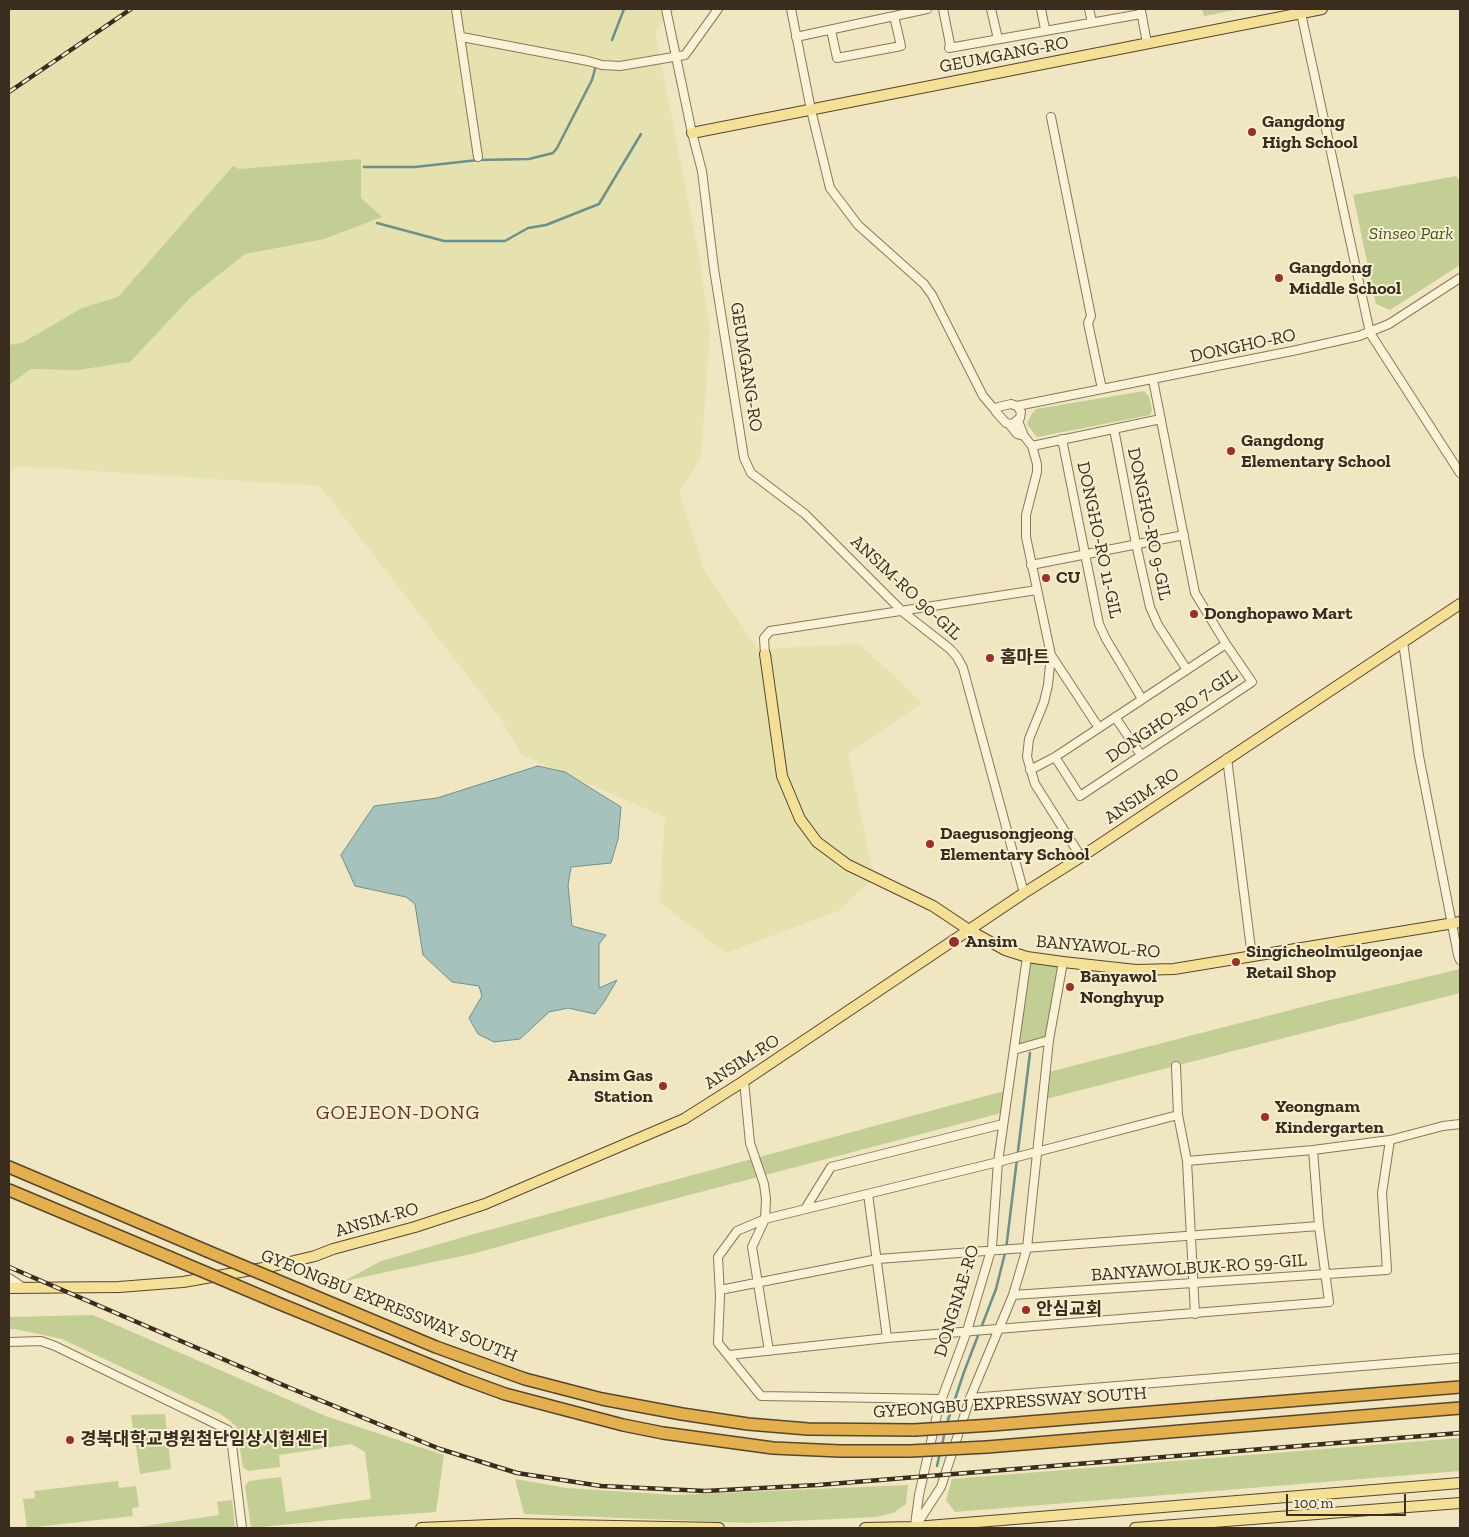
<!DOCTYPE html>
<meta charset="utf-8">
<style>
body{margin:0}
#map{position:relative;width:1469px;height:1537px;overflow:hidden;background:#f0e6c2;font-family:"Zilla Slab",serif}
canvas{display:block}
.frame{position:absolute;inset:0;border:10px solid #3a2d1d;pointer-events:none}
.scale{position:absolute;left:1286px;top:1494px;width:120px;height:22px;box-sizing:border-box;border:2px solid #3a2d1d;border-top:0;padding-left:6px;font-size:15px;line-height:18px;white-space:nowrap;color:#3a2d1d;-webkit-text-stroke:4px #f7efd2;paint-order:stroke}
</style>
<div id="map">
<canvas width="1469" height="1537"></canvas>
<div class="frame"></div>
<div class="scale">100 m</div>
</div>
<script>
const context = document.querySelector('canvas').getContext('2d');
context.lineJoin = 'round';
function paint(path, color) {
  context.fillStyle = color;
  context.fill(path, 'evenodd');
}
function toPath(rows) {
  const path = new Path2D();
  for (const r of rows) {
    path.moveTo(r[0], r[1]);
    for (let i = 2; i < r.length; i += 2) path.lineTo(r[i], r[i + 1]);
  }
  return path;
}
function stroke(path, color, width, dash) {
  context.strokeStyle = color;
  context.lineWidth = width;
  context.lineCap = dash ? 'butt' : 'round';
  context.setLineDash(dash || []);
  context.stroke(path);
}
function write(font, color, halo, rows, align = 'center') {
  context.font = font + ' "Zilla Slab","Noto Sans KR",serif';
  context.lineWidth = 4;
  context.setLineDash([]);
  context.textBaseline = 'middle';
  context.strokeStyle = halo;
  context.fillStyle = color;
  for (const [text, x, y, turn = 0] of rows) {
    context.save();
    context.translate(x, y);
    context.rotate((+turn || 0) * Math.PI / 180);
    context.textAlign = isNaN(turn) ? turn : align;
    if (halo) context.strokeText(text, 0, 0);
    context.fillText(text, 0, 0);
    context.restore();
  }
}
const farmland = toPath([
 [9,9,677,9,655,32,699,256,710,330,701,457,679,492,704,570,758,649,860,644,922,703,848,753,874,878,838,911,726,953,659,902,665,817,522,755,501,719,320,486,18,466,9,473]
]);
const green = toPath([
 [1202,9,1241,9,1204,16],
 [361,159,361,198,382,217,324,239,245,254,191,297,130,362,78,370,31,369,9,385,9,345,22,343,82,308,118,297,233,166,239,169],
 [1456,176,1460,182,1460,265,1390,310,1376,304,1353,195],
 [1144,391,1149,396,1152,410,1150,415,1037,437,1027,424,1031,415,1036,409],
 [1027,957,1063,962,1049,1040,1014,1050],
 [1460,969,1460,993,1042,1100,1045,1073,1322,1002],
 [1008,1090,1005,1112,598,1219,476,1253,344,1281,381,1261,474,1234],
 [93,1315,328,1417,444,1455,436,1512,342,1519,251,1528,245,1486,249,1481,281,1477,286,1512,371,1499,365,1452,351,1444,279,1455,280,1467,248,1471,243,1467,236,1426,221,1414,62,1339,15,1329,9,1329,9,1317],
 [165,1414,171,1469,140,1474,131,1415],
 [1460,1438,1460,1471,955,1512,946,1500,952,1479],
 [515,1479,567,1488,674,1495,908,1485,906,1504,893,1513,877,1517,749,1523,524,1514],
 [118,1481,119,1488,136,1486,139,1507,132,1508,133,1516,27,1528,23,1499,35,1498,34,1491],
 [232,1500,235,1528,132,1528,219,1515,217,1502]
]);
const water = toPath([
 [538,766,565,772,621,807,618,839,611,863,571,867,568,885,572,926,606,935,599,944,599,988,617,980,604,1002,595,1014,568,1008,549,1012,520,1039,494,1042,478,1034,469,1018,482,996,479,986,452,982,423,955,415,904,406,897,355,886,341,855,374,806,437,798,538,766]
]);
const stream = toPath([
 [612,40,624,9],
 [364,167,415,167,478,160,529,159,553,153,557,148,592,80,595,69],
 [377,223,444,241,505,241,528,228,546,225,599,204,641,134],
 [946,1426,964,1372,996,1289,1006,1249,1030,1053],
 [942,1445,945,1431],
 [937,1466,940,1453]
]);
const minor = toPath([
 [456,9,478,157],
 [666,9,692,133,702,171,714,269,744,458,751,473,805,514,903,612,950,649,957,657,963,668,1024,893],
 [791,9,811,110,830,188,858,225,924,284,932,295,983,396,995,410],
 [943,9,950,44,949,48,1141,14],
 [991,9,998,39],
 [1041,9,1045,29],
 [1089,9,1092,22],
 [1141,11,1147,43],
 [1301,13,1370,333,1460,473],
 [831,30,837,58,901,46,894,16],
 [462,37,588,61,602,65,620,66,685,55,718,9],
 [796,37,927,9],
 [1051,117,1091,316,1088,323,1102,389],
 [1011,404,1017,406,1021,412,1020,418,1012,424,1006,423,996,412,998,407,1011,404],
 [1017,406,1297,350,1359,336,1389,324,1460,278],
 [1009,424,1017,434,1024,436,1018,421],
 [1114,429,1136,544,1150,607,1158,625,1187,670],
 [1024,436,1032,446,1037,464,1037,472,1026,515,1026,537,1051,655,1048,685,1044,702,1029,739,1027,757,1035,784,1081,857],
 [1062,439,1099,624,1106,639,1142,699],
 [1032,446,1161,419],
 [1031,565,1184,535],
 [1403,642,1419,756,1458,955,1460,960],
 [765,654,764,638,770,631,1037,590],
 [1051,655,1099,728],
 [1115,717,1141,755],
 [1055,757,1080,796,1252,682,1226,644,1195,593,1153,380],
 [1227,758,1252,957],
 [1030,770,1055,757,1226,644],
 [1014,1050,1049,1040],
 [1176,1066,1178,1115,1187,1161,1313,1150,1390,1140],
 [744,1081,750,1143,764,1184,766,1199,765,1219,998,1162,1178,1115],
 [1187,1161,1195,1314],
 [868,1194,887,1338],
 [805,1209,831,1167,1003,1124],
 [765,1219,737,1231,718,1257,720,1296,718,1343,761,1396,942,1399],
 [765,1219,752,1247,769,1351],
 [9,1278,24,1288],
 [720,1290,878,1259,1319,1226,1313,1150],
 [1013,1295,1387,1270,1382,1193,1390,1140,1443,1126,1460,1124],
 [9,1342,41,1341,55,1346,228,1430,231,1437,242,1528],
 [729,1355,887,1338,1329,1302,1319,1226],
 [970,1398,1460,1358],
 [915,1525,919,1495,939,1406,967,1331,992,1247,998,1162,1027,957],
 [915,1527,941,1487,970,1398,1013,1295,1027,1248,1049,1040,1063,962]
]);
const major = toPath([
 [692,133,1322,9],
 [765,654,782,776,800,819,817,842,848,865,933,906,969,930,1005,950,1027,957,1063,962,1136,970,1174,969,1460,922],
 [9,1288,119,1287,183,1282,269,1267,315,1256,333,1249,415,1227,485,1204,684,1119,744,1081,1024,893,1081,857,1460,604],
 [421,1528,513,1524,719,1528],
 [865,1528,915,1527,1460,1483],
 [1135,1528,1460,1503]
]);
const highway = toPath([
 [9,1167,207,1251],
 [9,1190,169,1257],
 [312,1295,436,1347,486,1365,525,1379,602,1399,682,1414,748,1424,808,1429,914,1430],
 [273,1301,464,1379,505,1394,623,1425,663,1433,773,1448,840,1451,910,1451],
 [992,1425,1460,1387],
 [987,1447,1460,1408]
]);
const rail = toPath([
 [9,92,131,9],
 [9,1267,290,1388,440,1449,517,1473,601,1486,705,1491,818,1485,1460,1433]
]);
const highwayBridge = toPath([
 [207,1251,312,1295],
 [169,1257,273,1301],
 [914,1430,992,1425],
 [910,1451,987,1447]
]);
const markers = [
 [1252,132,5,"#9c2f26"],
 [1279,278,5,"#9c2f26"],
 [1231,451,5,"#9c2f26"],
 [1046,578,5,"#9c2f26"],
 [1194,614,5,"#9c2f26"],
 [990,658,5,"#9c2f26"],
 [930,844,5,"#9c2f26"],
 [954,942,6,"#9c2f26"],
 [1236,962,5,"#9c2f26"],
 [1070,987,5,"#9c2f26"],
 [663,1086,5,"#9c2f26"],
 [1265,1117,5,"#9c2f26"],
 [1026,1310,5,"#9c2f26"],
 [70,1440,5,"#9c2f26"]
];
const streetNames = [
 ["GEUMGANG-RO",1004,55,-11],
 ["DONGHO-RO",1243,346,-12],
 ["GEUMGANG-RO",746,367,81],
 ["DONGHO-RO 9-GIL",1149,524,78],
 ["DONGHO-RO 11-GIL",1099,540,78],
 ["ANSIM-RO 90-GIL",906,588,43],
 ["DONGHO-RO 7-GIL",1172,716,-34],
 ["ANSIM-RO",1142,796,-34],
 ["BANYAWOL-RO",1098,947,5],
 ["ANSIM-RO",742,1062,-33],
 ["ANSIM-RO",377,1220,-16],
 ["BANYAWOLBUK-RO 59-GIL",1199,1268,-4],
 ["DONGNAE-RO",957,1301,-73],
 ["GYEONGBU EXPRESSWAY SOUTH",389,1306,22],
 ["GYEONGBU EXPRESSWAY SOUTH",1010,1403,-4]
];
const poiNames = [
 ["Gangdong",1262,122],
 ["High School",1262,143],
 ["Gangdong",1289,268],
 ["Middle School",1289,289],
 ["Gangdong",1241,441],
 ["Elementary School",1241,462],
 ["CU",1056,578],
 ["Donghopawo Mart",1204,614],
 ["홈마트",1000,658],
 ["Daegusongjeong",940,834],
 ["Elementary School",940,855],
 ["Ansim",965,942],
 ["Singicheolmulgeonjae",1246,952],
 ["Retail Shop",1246,973],
 ["Banyawol",1080,977],
 ["Nonghyup",1080,998],
 ["Ansim Gas",653,1076,"right"],
 ["Station",653,1097,"right"],
 ["Yeongnam",1275,1107],
 ["Kindergarten",1275,1128],
 ["안심교회",1036,1310],
 ["경북대학교병원첨단임상시험센터",80,1440]
];
const parkNames = [
 ["Sinseo Park",1411,234]
];
const quarterNames = [
 ["GOEJEON-DONG",398,1113]
];
paint(farmland, '#e6e2af');
paint(green, '#c3ce95');
paint(water, '#a5c2bc');
stroke(water, '#6b918b', 1);
stroke(stream, '#6b918b', 2.5);
stroke(minor, '#8a7758', 10);
stroke(major, '#58452d', 12);
stroke(highway, '#58452d', 14);
stroke(minor, '#faf2d6', 8);
stroke(major, '#f5e098', 10);
stroke(highway, '#e3af4f', 11);
stroke(rail, '#3a2d1d', 4.5);
stroke(rail, '#f7efd2', 2.5, [8]);
stroke(highwayBridge, '#58452d', 14, []);
stroke(highwayBridge, '#e3af4f', 11);
for (const [x, y, r, color] of markers) {
  const dot = new Path2D();
  dot.arc(x, y, r, 0, 2 * Math.PI);
  context.fillStyle = color;
  context.fill(dot);
  stroke(dot, '#f7efd2', 2);
}
write('18px', '#3a2d1d', '#f7efd2', streetNames);
write('bold 18px', '#3a2d1d', '#f7efd2', poiNames, 'left');
write('italic 18px', '#455723', '#f7efd2', parkNames);
context.letterSpacing = '1px';
write('20px', '#68321b', '#f7efd2', quarterNames);
context.letterSpacing = '0px';
</script>
